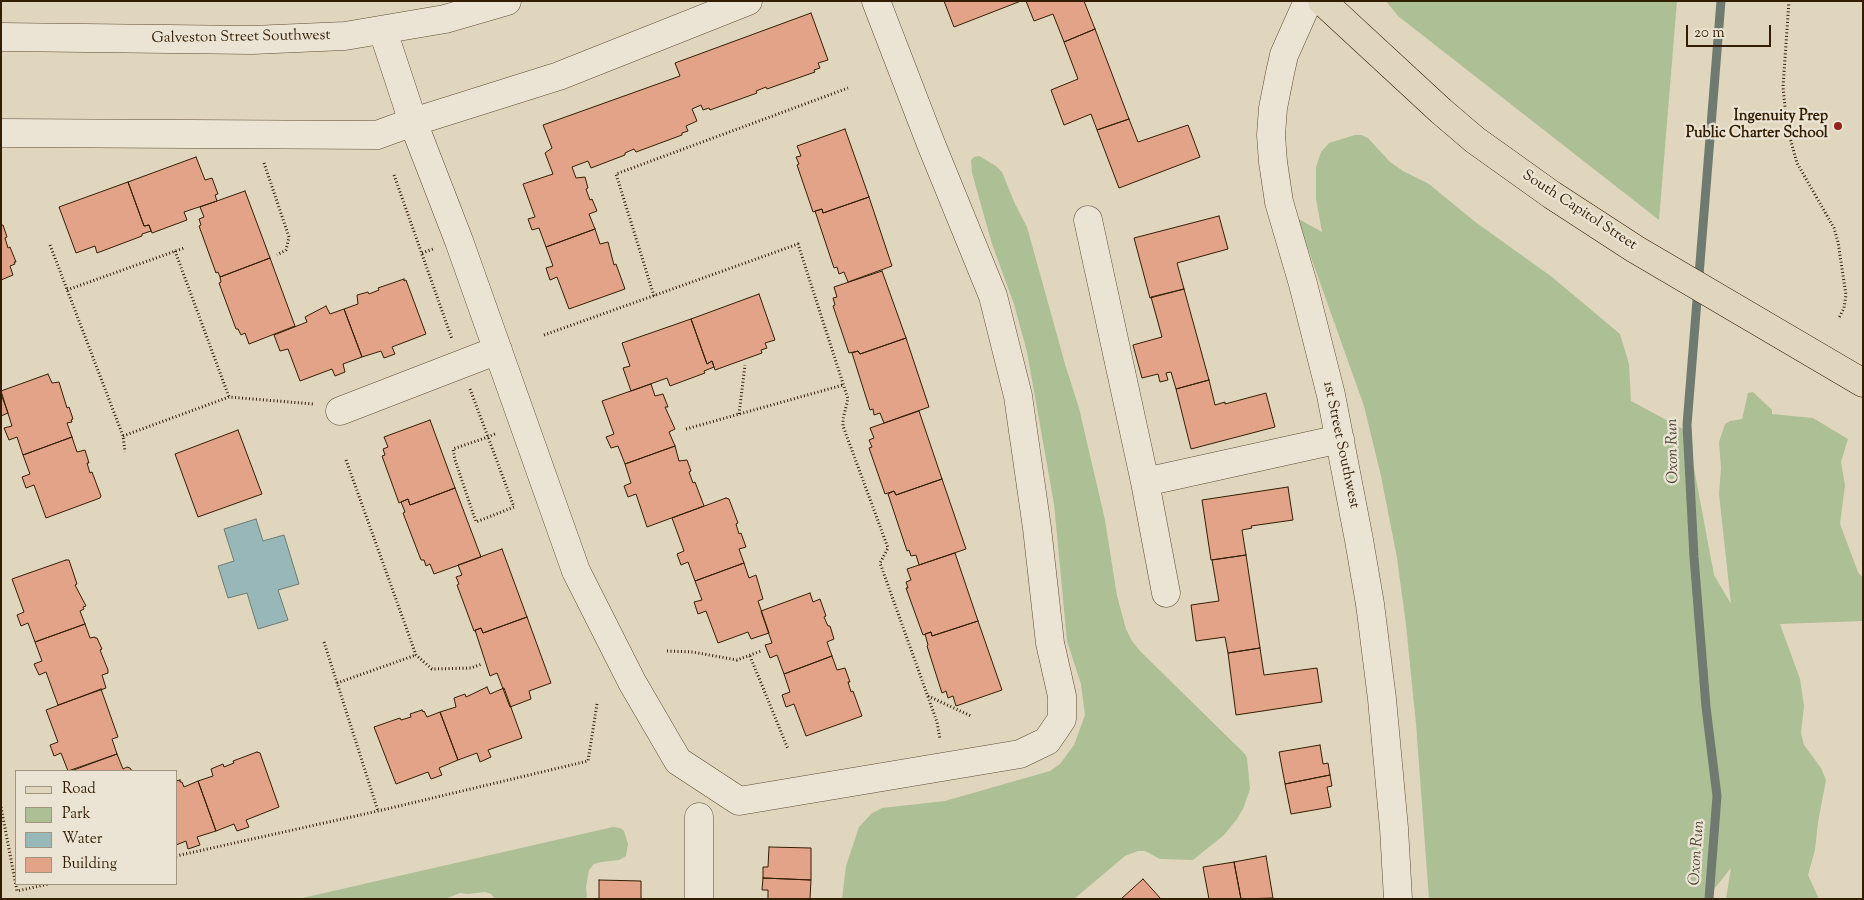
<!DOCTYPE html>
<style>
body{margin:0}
#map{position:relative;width:1864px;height:900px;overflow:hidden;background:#e0d6bd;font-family:"Sorts Mill Goudy",serif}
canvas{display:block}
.frame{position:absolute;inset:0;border:2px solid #331e03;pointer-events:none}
.legend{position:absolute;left:15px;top:770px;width:162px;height:115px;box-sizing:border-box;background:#ebe4d4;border:1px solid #a19580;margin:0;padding:6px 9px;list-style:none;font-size:15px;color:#331e03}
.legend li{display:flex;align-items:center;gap:10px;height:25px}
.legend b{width:25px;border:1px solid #a19580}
.scale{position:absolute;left:1686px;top:25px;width:85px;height:22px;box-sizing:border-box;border:2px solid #331e03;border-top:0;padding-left:6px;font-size:15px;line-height:18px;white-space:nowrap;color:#331e03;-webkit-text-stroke:4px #ebe4d4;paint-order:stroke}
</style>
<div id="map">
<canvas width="1864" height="900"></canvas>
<div class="frame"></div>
<ul class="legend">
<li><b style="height:6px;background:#e0d6bd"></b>Road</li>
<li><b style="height:14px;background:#adbf95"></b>Park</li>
<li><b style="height:14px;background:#97b7b9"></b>Water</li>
<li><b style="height:14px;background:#e2a388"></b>Building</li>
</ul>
<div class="scale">20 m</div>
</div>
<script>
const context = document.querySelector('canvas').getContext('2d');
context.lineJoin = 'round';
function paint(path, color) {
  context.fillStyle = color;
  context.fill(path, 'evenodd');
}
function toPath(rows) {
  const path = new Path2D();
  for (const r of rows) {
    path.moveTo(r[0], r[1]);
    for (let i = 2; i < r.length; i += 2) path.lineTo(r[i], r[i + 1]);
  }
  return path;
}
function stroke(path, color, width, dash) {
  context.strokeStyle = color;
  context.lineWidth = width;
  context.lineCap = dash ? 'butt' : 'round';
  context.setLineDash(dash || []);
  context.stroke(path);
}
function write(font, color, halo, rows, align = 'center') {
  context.font = font + ' "Sorts Mill Goudy",serif';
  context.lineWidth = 4.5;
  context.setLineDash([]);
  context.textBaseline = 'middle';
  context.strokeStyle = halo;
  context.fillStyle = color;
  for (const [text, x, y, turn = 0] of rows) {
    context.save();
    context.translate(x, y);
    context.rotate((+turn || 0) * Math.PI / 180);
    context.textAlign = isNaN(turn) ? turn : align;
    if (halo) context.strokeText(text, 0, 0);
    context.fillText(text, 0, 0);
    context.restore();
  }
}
const green = toPath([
 [1386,1,1677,1,1659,220,1398,16],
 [1355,135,1361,135,1368,138,1390,162,1403,171,1429,184,1474,221,1552,277,1620,334,1629,364,1631,401,1687,431,1714,575,1731,604,1719,494,1721,468,1719,442,1725,424,1730,421,1742,419,1748,393,1753,392,1772,410,1772,414,1813,418,1848,439,1841,462,1845,485,1840,524,1858,572,1863,578,1863,621,1780,624,1800,679,1804,706,1801,733,1804,745,1821,768,1826,780,1818,822,1815,850,1808,875,1819,899,1726,899,1731,868,1706,899,1429,899,1416,724,1406,625,1397,558,1381,476,1364,406,1297,218,1322,232,1316,199,1316,167,1321,152,1329,143],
 [979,156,996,166,1002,172,1015,204,1027,227,1065,364,1079,408,1105,520,1117,596,1126,629,1132,641,1140,651,1245,754,1247,758,1250,789,1243,809,1237,819,1224,835,1193,860,1160,859,1145,851,1138,851,1125,856,1074,899,842,899,846,866,859,827,872,813,882,808,945,801,1050,771,1060,764,1074,745,1085,715,1081,684,1067,641,1054,504,1027,352,1014,304,992,244,972,173,971,160,974,157],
 [613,827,620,828,624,831,628,844,626,856,619,860,601,862,594,864,589,870,586,887,587,899,495,899,491,894,485,892,468,894,460,893,445,899,298,899]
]);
const water = toPath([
 [256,519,263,541,284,535,299,584,278,590,288,620,258,629,247,593,228,598,218,566,234,561,224,529,256,519]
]);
const stream = toPath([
 [1709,899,1717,796,1706,707,1694,557,1687,425,1721,1]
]);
const building = toPath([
 [944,1,1021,1,954,27,944,1],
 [1026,1,1084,1,1095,29,1064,42,1053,14,1034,21,1026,1],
 [811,13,828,60,818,63,820,68,814,70,815,72,767,89,766,87,756,91,757,93,710,110,709,108,703,110,701,105,692,109,697,121,686,126,688,131,682,133,682,135,636,152,634,149,625,153,625,155,591,168,588,161,572,167,576,178,585,177,588,188,586,189,590,200,592,199,597,211,589,214,595,229,546,247,539,228,532,230,528,219,535,217,523,184,553,174,545,153,552,148,543,125,680,76,675,63,811,13],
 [1095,29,1129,119,1097,130,1091,114,1064,125,1051,90,1078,79,1064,42,1095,29],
 [1129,119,1138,142,1188,125,1200,157,1119,188,1097,130,1129,119],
 [845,129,869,197,823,213,822,209,813,212,797,165,799,164,796,157,801,156,797,146,845,129],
 [196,157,205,180,212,178,218,194,215,195,217,201,184,212,187,220,152,233,149,225,144,226,128,182,196,157],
 [128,182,144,226,149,225,151,231,142,234,142,236,97,253,95,246,76,253,59,207,128,182],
 [245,191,270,258,220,277,218,272,216,273,199,226,201,225,199,219,204,217,200,207,245,191],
 [869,197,892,266,848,282,844,272,839,274,837,267,834,268,815,211,822,209,823,213,869,197],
 [1219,216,1228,249,1177,263,1184,289,1150,298,1134,238,1219,216],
 [1,225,3,225,7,237,5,238,8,248,10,247,16,262,14,262,15,264,10,266,13,275,1,280,1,225],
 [595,229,600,244,608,242,614,265,616,264,625,289,569,309,557,277,550,280,546,268,553,266,546,247,595,229],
 [270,258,295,326,249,344,245,333,241,335,238,329,236,329,219,283,221,282,220,277,270,258],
 [882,271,906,338,860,354,858,351,849,353,833,306,835,305,833,298,837,297,834,287,882,271],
 [404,279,404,281,406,280,426,334,392,347,395,354,384,358,381,351,362,357,344,309,358,304,357,295,368,292,369,294,379,290,378,288,404,279],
 [1184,289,1209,380,1176,389,1171,372,1166,373,1168,380,1160,382,1158,374,1142,378,1133,345,1162,337,1151,297,1184,289],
 [759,294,775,340,765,343,767,348,761,350,762,353,715,370,712,361,707,364,691,319,759,294],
 [326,306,330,314,344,309,362,357,343,364,345,372,335,376,332,369,300,381,288,349,280,351,274,335,307,322,305,317,326,306],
 [691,319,707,364,712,361,714,367,704,371,705,373,670,386,667,378,631,391,623,368,630,366,622,343,691,319],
 [906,338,929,407,884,423,880,413,874,415,873,409,870,410,852,353,858,351,860,354,906,338],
 [48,374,52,383,59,382,67,408,69,407,73,419,71,420,72,422,67,423,72,437,23,455,17,437,9,440,4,428,12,426,1,391,48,374],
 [1209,380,1215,405,1225,402,1225,404,1266,393,1275,427,1191,449,1176,389,1209,380],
 [651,384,655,396,663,394,668,407,665,407,675,429,669,432,675,446,625,464,618,446,611,448,606,437,614,434,602,401,651,384],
 [1,394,8,413,1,416,1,394],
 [919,411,942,479,896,495,894,491,885,494,869,448,872,447,869,440,874,438,870,428,919,411],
 [430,420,455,488,410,505,408,499,399,503,382,456,385,455,383,449,388,447,384,437,430,420],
 [238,430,262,494,198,517,175,454,238,430],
 [72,437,77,452,85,450,89,463,87,463,90,473,92,472,101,496,100,498,46,518,34,485,26,488,22,477,30,474,23,455,72,437],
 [675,446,679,461,687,460,691,471,689,472,693,483,695,482,704,506,647,527,636,494,628,497,624,486,631,483,625,464,675,446],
 [942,479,966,549,919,565,916,555,911,556,909,550,907,551,888,494,894,491,896,495,942,479],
 [1288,487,1293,520,1251,526,1252,528,1242,530,1246,555,1211,560,1202,500,1288,487],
 [455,488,481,557,434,574,430,564,426,566,424,560,421,560,403,513,405,512,401,502,408,499,410,505,455,488],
 [726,498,729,499,738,523,736,524,739,534,741,533,746,547,739,549,744,563,695,581,688,562,681,565,677,554,684,551,672,518,726,498],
 [502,549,527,617,483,633,481,628,474,631,457,585,459,584,456,577,462,575,458,565,502,549],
 [955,553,978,621,932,636,931,632,923,635,906,588,908,588,906,582,911,580,907,569,955,553],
 [1246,555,1260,648,1228,653,1225,637,1196,641,1191,605,1219,601,1212,560,1246,555],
 [66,560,69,560,77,584,75,585,86,606,83,607,84,609,80,611,85,624,35,642,28,623,21,626,17,615,24,612,12,579,66,560],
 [744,563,749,578,756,575,763,599,758,601,769,633,751,639,748,632,718,643,706,611,698,614,694,602,702,600,695,581,744,563],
 [810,593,813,602,820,599,826,616,824,617,828,626,830,626,834,639,827,642,832,656,784,674,777,655,770,658,765,645,772,643,761,611,810,593],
 [527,617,551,683,529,691,531,699,510,707,497,673,490,676,475,630,481,628,483,633,527,617],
 [978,621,1002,690,956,706,953,696,948,698,946,691,942,693,927,646,928,645,925,634,931,632,932,636,978,621],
 [85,624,90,638,95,637,95,638,97,638,102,649,100,650,108,670,108,673,102,675,106,688,58,705,46,672,39,675,34,664,42,661,35,642,85,624],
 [1260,648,1264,675,1317,668,1322,702,1236,715,1228,653,1260,648],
 [832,656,837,670,845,668,850,682,848,682,851,692,853,691,862,716,806,736,794,704,786,707,782,695,790,692,784,674,832,656],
 [487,687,490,694,504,688,522,738,488,750,491,757,480,762,477,753,458,760,440,712,456,707,454,698,465,694,466,697,487,687],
 [101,689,118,737,112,739,117,754,68,771,61,753,54,756,50,745,58,742,46,710,101,689],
 [422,710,423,712,424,711,427,717,440,712,458,760,439,768,442,775,431,779,428,772,396,784,374,727,400,718,401,720,411,717,410,714,422,710],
 [1320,745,1323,764,1328,763,1330,775,1285,784,1279,752,1320,745],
 [257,752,260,753,279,807,246,820,249,827,237,831,234,824,216,831,198,781,213,776,211,769,223,764,224,767,234,763,233,761,257,752],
 [117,754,123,769,127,767,130,768,132,771,71,771,117,754],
 [1330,775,1332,786,1327,787,1331,807,1291,814,1285,784,1330,775],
 [180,780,180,782,182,782,184,787,198,781,216,831,197,837,200,845,188,849,186,841,176,845,176,781,180,780],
 [769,847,811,848,811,880,763,878,763,867,768,867,769,847],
 [1266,856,1273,898,1241,899,1234,862,1266,856],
 [1234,862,1241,899,1209,899,1203,867,1234,862],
 [763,878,811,880,810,899,768,899,768,890,762,890,763,878],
 [1143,879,1161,899,1121,899,1143,879],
 [599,880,641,881,641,899,599,899,599,880]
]);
const path = toPath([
 [1789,1,1783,87,1787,127,1797,163,1834,228,1838,242,1846,295,1844,308,1839,318],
 [264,163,289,237,286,250,277,255],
 [394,175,452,339],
 [50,245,123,436,125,452],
 [175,251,229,397],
 [422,253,433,249],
 [67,290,184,248],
 [654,296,616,174,848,88],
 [544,335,798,244,848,399,843,419,843,426,888,548,880,563,937,722,940,739],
 [470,389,488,437,514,507,476,522,455,460,453,449,488,437,497,433],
 [739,414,745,365],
 [686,429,843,385],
 [123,436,229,397,313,404],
 [346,460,416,655,432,669,471,668,482,664],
 [324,642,378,811],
 [667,651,693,652,737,660,761,651],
 [750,656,788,749],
 [337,683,416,655],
 [928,696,971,716],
 [1,807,17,891,49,884],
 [176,856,378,811,588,761,597,704]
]);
const minor = toPath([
 [1308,1,1284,55,1280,73,1273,108,1271,135,1273,162,1279,202,1303,284,1331,395,1359,540,1370,604,1382,699,1394,828,1398,899],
 [383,31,413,122,459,241,576,571,632,682,678,761,739,801,1020,754,1047,741,1062,719,1062,696,1050,643,1037,528,1018,396,993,296,931,144,876,1],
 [1,37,252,40,345,36,445,19,507,1],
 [1,133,377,135,413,122,559,76,748,1],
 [1088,220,1145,482,1340,439],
 [340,411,498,350],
 [1145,482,1166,593],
 [699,899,699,817]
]);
const major = toPath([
 [1322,1,1441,111,1475,140,1552,195,1635,249,1863,383]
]);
const markers = [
 [1838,126,5,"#8f2418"]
];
const streetNames = [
 ["Galveston Street Southwest",241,38,-1],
 ["South Capitol Street",1579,211,33],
 ["1st Street Southwest",1340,445,78]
];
const poiNames = [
 ["Ingenuity Prep",1828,117],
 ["Public Charter School",1828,134]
];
const waterNames = [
 ["Oxon Run",1674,451,-91],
 ["Oxon Run",1698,853,-86]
];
paint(green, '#adbf95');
paint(water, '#97b7b9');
stroke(water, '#6f7a70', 1);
stroke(stream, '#6f7a70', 9);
paint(building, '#e2a388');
stroke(building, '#331e03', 1);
stroke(minor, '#5e4c32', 29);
stroke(major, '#331e03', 29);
stroke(path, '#331e03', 3, [1, 2.5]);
stroke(minor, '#ebe4d4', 28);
stroke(major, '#e0d6bd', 28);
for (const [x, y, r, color] of markers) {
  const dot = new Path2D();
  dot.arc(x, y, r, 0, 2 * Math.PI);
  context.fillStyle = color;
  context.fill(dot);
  stroke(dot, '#ebe4d4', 2);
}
write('15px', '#331e03', '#ebe4d4', streetNames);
write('bold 15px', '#331e03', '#ebe4d4', poiNames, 'right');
write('italic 16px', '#514c3a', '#ebe4d4', waterNames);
</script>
